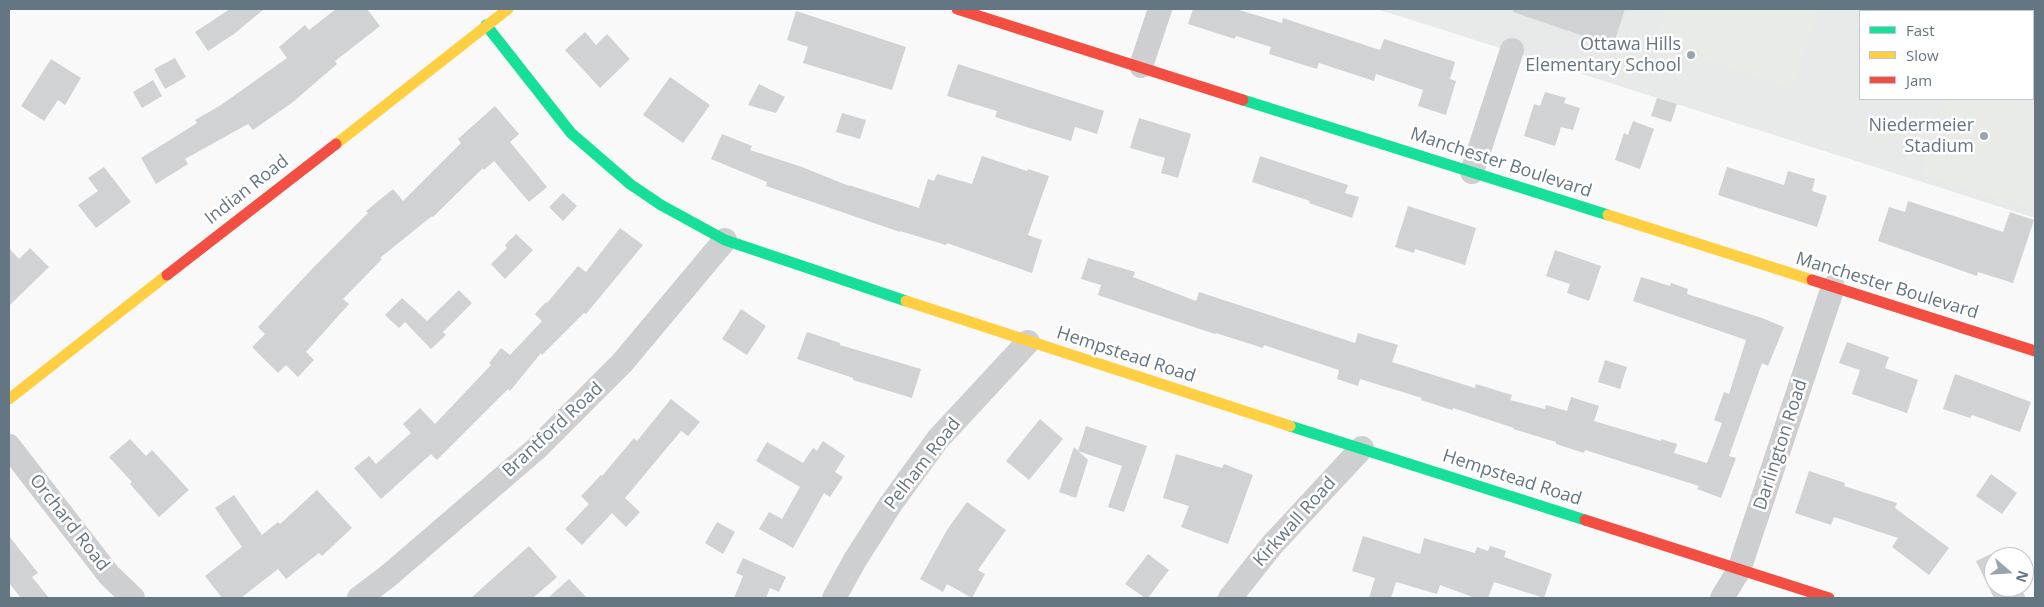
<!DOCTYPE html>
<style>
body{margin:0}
#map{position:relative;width:2044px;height:607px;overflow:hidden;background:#f9f9f9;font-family:"Open Sans",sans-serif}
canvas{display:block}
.frame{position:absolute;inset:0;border:10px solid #657683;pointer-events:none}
.legend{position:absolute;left:1859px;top:10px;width:175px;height:90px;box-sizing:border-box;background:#fff;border:1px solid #c1c8cd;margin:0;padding:6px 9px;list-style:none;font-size:15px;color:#657683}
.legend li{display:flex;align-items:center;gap:10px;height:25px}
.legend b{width:25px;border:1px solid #c1c8cd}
.north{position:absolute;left:1984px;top:547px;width:50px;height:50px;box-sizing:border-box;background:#fff;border:1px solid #c1c8cd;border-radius:50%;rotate:109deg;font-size:14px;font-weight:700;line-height:20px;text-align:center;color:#657683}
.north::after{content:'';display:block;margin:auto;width:18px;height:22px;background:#99a4ac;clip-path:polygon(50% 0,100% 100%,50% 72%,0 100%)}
</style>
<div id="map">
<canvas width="2044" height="607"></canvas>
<div class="frame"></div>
<ul class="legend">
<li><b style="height:6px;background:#16e098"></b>Fast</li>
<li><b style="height:6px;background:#ffcf43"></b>Slow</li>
<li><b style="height:6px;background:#f24e42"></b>Jam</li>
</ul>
<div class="north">N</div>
</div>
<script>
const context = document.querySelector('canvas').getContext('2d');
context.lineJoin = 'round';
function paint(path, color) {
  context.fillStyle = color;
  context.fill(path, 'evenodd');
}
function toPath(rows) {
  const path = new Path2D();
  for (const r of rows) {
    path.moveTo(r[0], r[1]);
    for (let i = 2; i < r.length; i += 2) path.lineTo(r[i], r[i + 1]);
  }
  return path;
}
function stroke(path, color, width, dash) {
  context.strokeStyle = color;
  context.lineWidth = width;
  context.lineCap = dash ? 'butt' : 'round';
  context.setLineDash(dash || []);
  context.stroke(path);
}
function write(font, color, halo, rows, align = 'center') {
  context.font = font + ' "Open Sans",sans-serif';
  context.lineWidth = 5;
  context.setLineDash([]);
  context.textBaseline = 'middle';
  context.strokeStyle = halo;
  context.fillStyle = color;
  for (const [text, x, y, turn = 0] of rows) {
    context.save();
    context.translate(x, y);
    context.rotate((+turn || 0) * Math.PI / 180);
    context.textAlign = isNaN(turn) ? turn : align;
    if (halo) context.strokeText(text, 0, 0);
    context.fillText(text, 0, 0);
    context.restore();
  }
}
const built = toPath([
 [1377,9,2035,9,2035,218,1919,181],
 [1860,11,2033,11,2033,99,1860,99]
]);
const green = toPath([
 [1666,9,1820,9,1792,89,1666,48,1659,31],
 [1973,9,2035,9,2035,210,1921,174,1945,99,2033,99,2033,11,1973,11]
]);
const building = toPath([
 [230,9,264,9,234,34,208,51,195,32],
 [336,9,367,9,380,26,335,61,337,64,293,102,253,130,248,124,185,159,188,164,156,184,141,158,197,123,195,120,221,105,287,58,279,47,305,25,309,30],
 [1193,9,1236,9,1282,23,1283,18,1380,50,1384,39,1455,62,1450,79,1456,81,1446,115,1418,106,1423,90,1376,74,1374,81,1319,63,1317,69,1269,54,1271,47,1236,36,1235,39,1188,24],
 [1513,9,1625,9,1613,46,1513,12],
 [796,11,906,47,892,90,803,63,808,47,787,40],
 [585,32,596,45,607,34,630,59,600,88,565,50],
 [175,58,186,77,165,89,154,69],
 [51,59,81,78,65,105,58,100,44,121,21,106],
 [958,64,1104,111,1097,134,1075,127,1071,141,995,117,997,111,947,96],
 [670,77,710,105,683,143,643,115],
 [153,80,162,96,142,108,133,92],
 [759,84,785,97,776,113,748,105],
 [1545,92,1566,98,1564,103,1580,108,1573,130,1561,127,1555,146,1524,136,1534,104,1540,106],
 [1657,98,1677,104,1671,122,1651,116],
 [495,106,519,134,510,142,547,187,529,202,494,161,484,170,483,168,433,217,432,216,380,258,382,259,343,299,349,304,306,352,314,360,298,377,286,365,278,373,252,347,265,334,258,327,311,270,368,213,366,211,393,189,403,201,461,143,458,139],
 [842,113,866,120,860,139,836,132],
 [1139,118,1191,134,1178,178,1161,173,1165,158,1130,148],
 [1633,121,1654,129,1640,169,1615,160,1624,133,1628,135],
 [722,134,752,146,750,150,802,167,849,186,849,185,919,208,928,179,934,181,937,174,972,184,982,156,1027,171,1028,169,1049,176,1028,235,1042,240,1032,273,947,243,946,245,900,231,900,232,766,186,767,182,711,159],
 [1260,156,1348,185,1345,193,1359,197,1352,218,1309,203,1310,201,1252,182],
 [104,167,131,202,96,228,78,205,98,191,88,178],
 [1727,167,1784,185,1788,171,1815,179,1812,191,1827,196,1817,227,1718,195],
 [563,193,577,206,563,221,549,207],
 [1908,201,2003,232,2010,212,2034,220,2013,283,1978,272,1977,276,1878,241,1889,207,1905,212],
 [1408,206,1476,228,1465,265,1415,249,1414,253,1395,247],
 [620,228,643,245,586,314,584,313,542,355,541,353,510,391,508,389,437,460,431,454,381,499,354,468,369,456,376,464,411,433,403,424,420,408,435,424,491,365,489,363,501,348,510,355,542,321,535,314,546,302,547,303,578,266,586,272],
 [516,234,533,250,505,279,491,264,507,248,505,245],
 [9,248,19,259,30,248,49,267,9,306],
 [1555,250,1601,266,1589,301,1567,293,1570,284,1546,276],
 [1088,258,1135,272,1133,277,1196,301,1199,292,1355,343,1358,333,1398,345,1392,362,1475,388,1476,384,1512,395,1510,400,1545,409,1546,405,1567,411,1571,397,1599,406,1594,421,1661,441,1661,439,1677,444,1674,453,1707,463,1722,423,1714,420,1724,392,1729,394,1746,340,1633,301,1641,277,1670,286,1671,283,1688,289,1687,294,1762,318,1784,327,1768,366,1762,363,1729,456,1736,458,1721,498,1697,489,1699,486,1585,450,1584,453,1556,444,1556,442,1513,429,1514,428,1453,408,1452,410,1421,400,1422,398,1360,379,1358,386,1337,379,1339,370,1264,345,1263,348,1216,333,1215,334,1098,295,1101,285,1081,279],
 [459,290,472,303,443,332,446,335,431,349,405,322,399,328,385,315,402,298,427,321],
 [741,309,766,326,747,355,722,339],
 [807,332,840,343,840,345,921,369,912,398,853,380,853,378,797,359],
 [1847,342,1889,357,1885,368,1918,380,1907,413,1852,394,1860,370,1839,363],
 [1605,360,1627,367,1620,389,1598,382],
 [1955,374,2031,402,2020,432,1972,415,1970,418,1943,409],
 [671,399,700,422,688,436,681,431,625,498,640,512,626,527,612,513,582,545,565,529,589,504,581,496,601,475,602,476,634,438,637,441],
 [1040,419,1063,439,1029,480,1006,461],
 [1086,426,1147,446,1124,512,1108,507,1122,466,1078,451,1088,460,1076,498,1059,492,1074,447,1078,451],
 [130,439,146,456,152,450,189,490,159,517,130,484,132,482,109,457],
 [823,441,845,456,835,472,843,477,830,497,824,493,793,548,759,529,769,512,782,519,800,487,756,461,767,442,803,463,813,448,817,451],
 [1176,454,1222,468,1224,464,1253,475,1228,544,1181,527,1189,506,1163,498],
 [1809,471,1845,483,1844,486,1897,503,1895,508,1949,548,1929,575,1892,547,1898,538,1834,517,1831,525,1795,513],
 [1991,474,2017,493,2002,514,1976,496],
 [317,490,352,528,322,556,319,553,286,579,278,569,241,598,222,598,205,576,242,547,215,508,234,495,262,535,278,522,280,524],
 [967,502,1006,530,978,570,985,574,972,598,947,584,943,592,920,579,947,530],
 [717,522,735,532,723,554,705,543],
 [9,536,38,573,32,577,49,598,21,598,9,583],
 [1363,536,1420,554,1424,538,1475,553,1477,547,1488,551,1490,546,1506,551,1504,557,1552,574,1544,598,1494,582,1488,598,1475,598,1440,585,1437,594,1396,582,1391,598,1369,598,1375,578,1352,571],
 [529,546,557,577,533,598,471,598],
 [2002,549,2006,557,1994,557,1994,587,2020,587,2026,598,1994,598,1976,561],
 [1148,554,1169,570,1148,598,1145,598,1125,584],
 [743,558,786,577,779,592,770,588,766,598,734,598,743,576,736,573],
 [569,579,587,598,548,598]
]);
const street = toPath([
 [1141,66,1160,9],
 [1472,172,1512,50],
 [9,446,109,575,133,598],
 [359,598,387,577,536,449,622,363,725,240],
 [834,598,855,560,890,505,938,439,1028,342],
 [1230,598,1272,545,1362,448],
 [1722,598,1739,570,1833,287]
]);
const fast = toPath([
 [486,25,571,133,630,184,661,205,725,240,906,301],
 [1243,100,1608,215],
 [1290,426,1585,520]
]);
const slow = toPath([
 [336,144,508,9],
 [1608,215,1812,280],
 [906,301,1290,426],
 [9,399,167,275]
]);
const jam = toPath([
 [957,9,1243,100],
 [167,275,336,144],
 [1812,280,2035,351],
 [1585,520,1829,598]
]);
const markers = [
 [1691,55,5,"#99a4ac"],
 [1984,136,5,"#99a4ac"]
];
const poiNames = [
 ["Ottawa Hills",1681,45],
 ["Elementary School",1681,66],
 ["Niedermeier",1974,126],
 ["Stadium",1974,147]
];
const streetNames = [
 ["Manchester Boulevard",1501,163,18],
 ["Indian Road",247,190,-38],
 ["Manchester Boulevard",1887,286,17],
 ["Hempstead Road",1126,355,18],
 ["Brantford Road",553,430,-43],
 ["Darlington Road",1781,445,-72],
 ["Pelham Road",923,464,-52],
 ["Hempstead Road",1512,478,18],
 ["Kirkwall Road",1295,522,-48],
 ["Orchard Road",69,523,52]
];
paint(built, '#e8e9e9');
paint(green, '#e8ebe6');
paint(building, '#d0d2d3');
stroke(street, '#cecfd0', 24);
stroke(fast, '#16e098', 11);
stroke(slow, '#ffcf43', 11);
stroke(jam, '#f24e42', 11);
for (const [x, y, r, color] of markers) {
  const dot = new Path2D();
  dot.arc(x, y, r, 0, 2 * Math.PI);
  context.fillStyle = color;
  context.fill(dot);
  stroke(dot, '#fff', 2);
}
write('18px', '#657683', '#fff', poiNames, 'right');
write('18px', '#657683', '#fff', streetNames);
</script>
